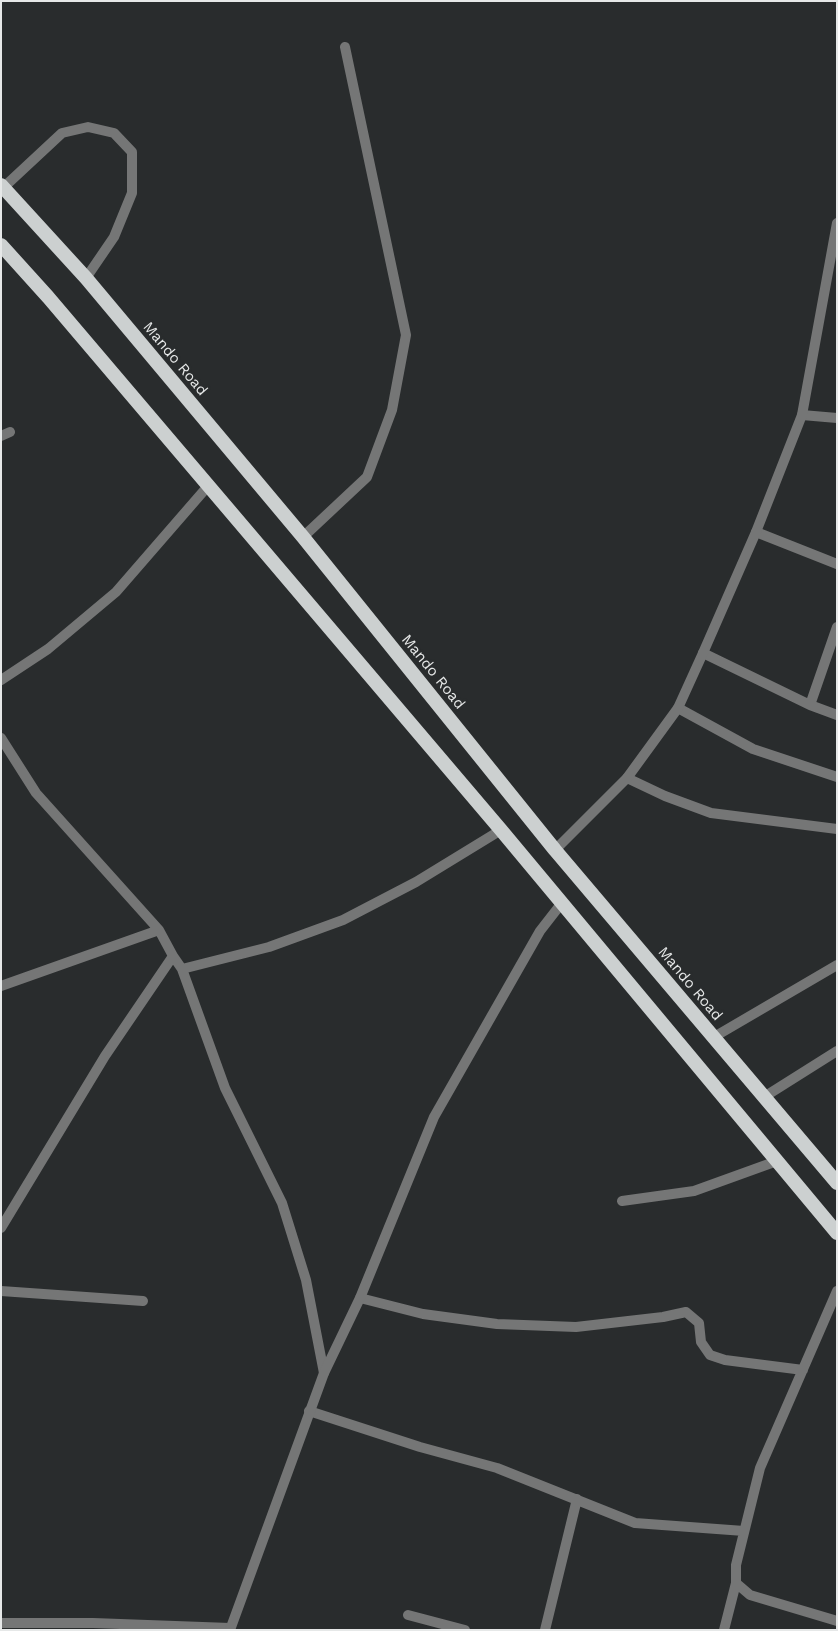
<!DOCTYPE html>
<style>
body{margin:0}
#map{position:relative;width:838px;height:1631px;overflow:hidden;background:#292c2d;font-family:"Work Sans",sans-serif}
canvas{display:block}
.frame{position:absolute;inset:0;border:2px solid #e6e8e8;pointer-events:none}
</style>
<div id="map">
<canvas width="838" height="1631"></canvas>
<div class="frame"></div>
</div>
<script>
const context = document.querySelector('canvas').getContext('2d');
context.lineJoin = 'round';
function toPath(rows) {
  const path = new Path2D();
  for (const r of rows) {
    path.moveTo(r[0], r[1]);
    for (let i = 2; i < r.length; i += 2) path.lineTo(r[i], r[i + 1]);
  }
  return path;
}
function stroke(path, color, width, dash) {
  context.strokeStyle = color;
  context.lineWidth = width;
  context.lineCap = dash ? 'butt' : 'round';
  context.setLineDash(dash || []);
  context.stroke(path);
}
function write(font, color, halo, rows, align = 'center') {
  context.font = font + ' "Work Sans",sans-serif';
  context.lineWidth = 5;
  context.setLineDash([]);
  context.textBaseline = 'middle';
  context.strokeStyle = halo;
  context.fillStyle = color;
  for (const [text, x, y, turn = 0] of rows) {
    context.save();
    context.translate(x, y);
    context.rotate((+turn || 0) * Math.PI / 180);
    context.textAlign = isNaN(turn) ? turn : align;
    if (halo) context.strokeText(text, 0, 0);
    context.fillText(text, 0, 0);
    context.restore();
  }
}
const service = toPath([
 [4,187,62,133,88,127,114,133,132,152,132,193,114,237,86,278],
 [802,415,837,418],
 [1,436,10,432],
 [756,532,837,564],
 [303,537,367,477,392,410,406,335,345,47],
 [703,653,810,705,837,715],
 [810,705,837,627],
 [678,708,753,749,837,777],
 [627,778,665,796,711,813,837,829],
 [714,1037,837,965],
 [764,1097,837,1051],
 [622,1201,694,1191,777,1161],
 [408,1615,465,1630]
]);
const minor = toPath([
 [1,680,48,649,116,592,208,486],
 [1,738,36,793,159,930,173,956,182,969,225,1088,282,1203,306,1280,324,1373],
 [182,969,269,947,343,920,416,882,501,830],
 [1,986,159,930],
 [1,1228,105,1056,173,956],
 [1,1291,143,1301],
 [837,1291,760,1468,736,1565,736,1583,750,1595,837,1621],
 [360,1298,423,1314,497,1324,576,1327,663,1317,686,1312,699,1323,701,1342,710,1355,725,1360,803,1370],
 [309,1411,420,1447,497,1468,635,1523,744,1531],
 [1,1623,93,1623,230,1628],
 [545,1630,577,1499],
 [724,1630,736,1583]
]);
const tertiary = toPath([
 [555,850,627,778,678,708,703,653,756,532,802,415,837,223],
 [230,1630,324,1373,360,1298,434,1117,540,931,561,904]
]);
const trunk = toPath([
 [1,185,86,278,303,537,555,850,837,1183],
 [1,245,48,297,501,830,837,1233]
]);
const streetNames = [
 ["Mando Road",175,359,50],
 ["Mando Road",433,672,51],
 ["Mando Road",690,984,50]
];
stroke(service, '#757676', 10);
stroke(minor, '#757676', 10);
stroke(tertiary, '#757676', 10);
stroke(trunk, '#ccd0d0', 14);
write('15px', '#e6e8e8', '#292c2d', streetNames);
</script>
